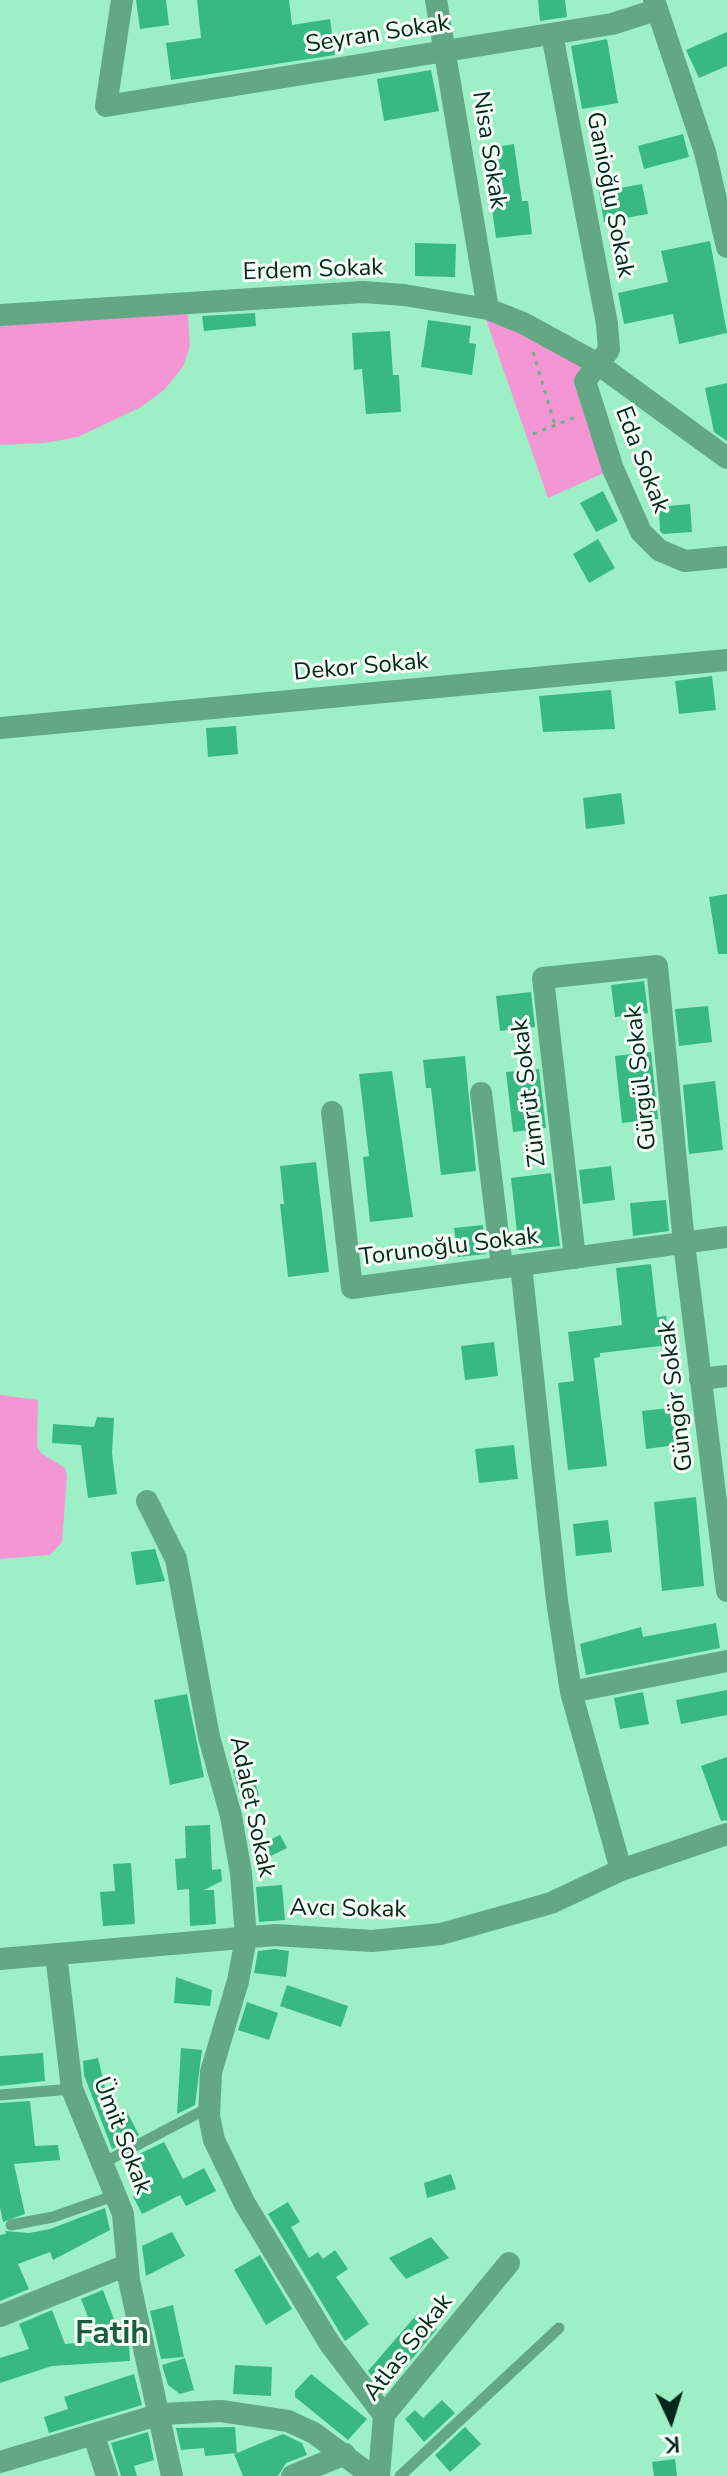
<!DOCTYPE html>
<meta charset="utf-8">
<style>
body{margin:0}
#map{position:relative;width:727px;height:2476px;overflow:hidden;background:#9df0c5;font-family:"Nunito Sans",sans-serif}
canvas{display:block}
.north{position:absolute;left:631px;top:2380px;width:80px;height:80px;-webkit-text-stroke:6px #f6fefa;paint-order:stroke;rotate:176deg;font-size:22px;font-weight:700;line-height:32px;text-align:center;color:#032718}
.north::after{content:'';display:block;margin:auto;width:28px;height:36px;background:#032718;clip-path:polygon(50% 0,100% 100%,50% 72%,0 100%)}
</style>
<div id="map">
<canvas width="727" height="2476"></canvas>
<div class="north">K</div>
</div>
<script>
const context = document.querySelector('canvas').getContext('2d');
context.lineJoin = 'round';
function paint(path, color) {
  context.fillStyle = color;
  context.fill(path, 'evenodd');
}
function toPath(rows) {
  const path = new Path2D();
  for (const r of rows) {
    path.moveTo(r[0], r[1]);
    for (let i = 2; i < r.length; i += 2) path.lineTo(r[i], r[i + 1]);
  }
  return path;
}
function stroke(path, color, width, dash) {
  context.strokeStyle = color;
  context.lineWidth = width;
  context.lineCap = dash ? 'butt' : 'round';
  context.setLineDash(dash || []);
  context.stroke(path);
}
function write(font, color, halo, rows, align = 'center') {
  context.font = font + ' "Nunito Sans",sans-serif';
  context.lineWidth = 6;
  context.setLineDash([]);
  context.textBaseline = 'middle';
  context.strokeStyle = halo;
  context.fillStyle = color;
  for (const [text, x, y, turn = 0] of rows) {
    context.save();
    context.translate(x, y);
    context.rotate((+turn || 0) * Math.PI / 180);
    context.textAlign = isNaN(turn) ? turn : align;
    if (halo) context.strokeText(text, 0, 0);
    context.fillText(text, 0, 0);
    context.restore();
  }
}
const green = toPath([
 [187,303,190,346,183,367,164,390,141,407,78,437,44,443,0,445,0,315],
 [482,308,598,364,585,381,613,469,548,498],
 [0,1395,38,1400,37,1446,41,1453,65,1468,67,1476,62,1542,50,1555,0,1559]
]);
const building = toPath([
 [136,0,166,0,169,25,140,29],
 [197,0,289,0,292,25,330,19,335,55,171,80,166,43,201,38],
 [538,0,565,0,567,17,540,21],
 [727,32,727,66,699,78,686,50],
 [607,39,618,103,582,109,571,46],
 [431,70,439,111,384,121,377,79],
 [683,134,689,157,644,169,638,146],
 [514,144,522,201,528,201,532,234,496,238,484,149],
 [642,184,648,214,604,222,599,192],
 [710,241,727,333,679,344,673,314,624,324,618,293,668,282,661,251],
 [415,243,456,244,455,277,415,276],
 [255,313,256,326,204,331,202,316],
 [428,320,471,326,469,343,476,344,472,375,421,367],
 [390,331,393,375,399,375,401,412,366,414,362,369,354,370,352,333],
 [727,383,727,441,714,432,705,388],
 [603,491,618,521,596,532,580,503],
 [690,504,692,532,663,534,660,531,659,507],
 [598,539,615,568,589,583,573,554],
 [712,676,716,710,679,714,675,681],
 [611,690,615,729,543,732,539,696],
 [236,726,238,754,208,757,206,728],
 [621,793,625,824,586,829,583,798],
 [727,894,727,954,718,954,709,897],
 [644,981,648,1013,615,1017,611,985],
 [531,992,535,1027,500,1031,496,996],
 [708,1006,712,1042,679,1046,675,1009],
 [651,1052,658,1119,622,1123,615,1056],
 [465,1056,476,1171,441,1175,431,1088,426,1088,423,1060],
 [539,1069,546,1128,513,1132,506,1072],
 [392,1071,413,1217,370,1222,363,1157,369,1156,359,1074],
 [715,1081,723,1150,689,1154,683,1085],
 [316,1162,329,1272,288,1277,280,1204,284,1204,280,1166],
 [611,1166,615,1200,583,1204,579,1170],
 [551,1173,560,1246,519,1250,511,1178],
 [666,1200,669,1231,633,1236,630,1203],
 [483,1225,486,1254,458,1257,454,1228],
 [651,1264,657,1317,666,1316,669,1345,600,1353,600,1357,594,1358,607,1466,568,1470,558,1383,574,1381,568,1332,622,1325,616,1268],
 [494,1342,498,1376,465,1380,461,1346],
 [678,1407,683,1444,646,1449,642,1411],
 [97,1417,114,1418,112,1453,117,1494,88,1498,81,1445,52,1443,53,1424,94,1427],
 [514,1445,518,1479,479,1483,475,1449],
 [696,1497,704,1586,662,1591,654,1502],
 [608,1520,612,1552,576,1556,573,1524],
 [155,1549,165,1581,136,1585,131,1552],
 [716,1623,720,1648,586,1675,580,1644,641,1627,643,1637],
 [727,1690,727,1715,681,1724,676,1700],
 [643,1692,649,1724,620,1729,614,1698],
 [187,1694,204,1777,170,1785,154,1700],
 [727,1757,727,1820,721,1821,701,1766],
 [249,1764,259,1795,241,1801,233,1770],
 [210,1825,212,1870,221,1869,222,1881,204,1890,214,1890,216,1924,190,1926,189,1889,177,1890,175,1859,186,1858,185,1826],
 [280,1835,287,1848,267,1858,260,1845],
 [131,1863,135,1924,103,1926,100,1892,115,1891,113,1864],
 [282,1885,285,1920,259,1922,256,1887],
 [275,1949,289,1951,286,1977,254,1973,258,1951],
 [176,1977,212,1990,210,2006,174,2003],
 [287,1985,348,2006,341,2027,280,2006],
 [247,2002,278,2013,269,2040,238,2030],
 [181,2048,202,2050,195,2105,177,2114],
 [43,2053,45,2081,0,2086,0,2056],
 [98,2058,112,2118,126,2110,139,2135,112,2149,84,2075,83,2061],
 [30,2101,35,2146,58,2145,60,2160,14,2164,25,2214,3,2222,0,2207,0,2103],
 [164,2142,183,2179,204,2168,216,2191,186,2206,180,2195,142,2214,133,2196,145,2189,129,2159],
 [451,2174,456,2189,427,2198,424,2183],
 [288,2202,300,2222,291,2227,309,2258,318,2252,323,2259,335,2250,348,2269,336,2277,369,2324,345,2341,268,2214],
 [105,2208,110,2230,53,2260,50,2252,18,2264,29,2289,0,2301,0,2235,6,2234,5,2231,29,2233,50,2229],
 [172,2232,185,2256,146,2276,142,2246],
 [431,2237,449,2258,406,2279,389,2258],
 [260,2255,292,2309,266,2325,234,2270],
 [103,2290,124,2346,129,2345,130,2361,52,2366,0,2383,0,2358,29,2349,19,2324,52,2310,65,2344,97,2341,81,2299],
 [173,2305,184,2357,161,2359,150,2311],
 [418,2313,437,2329,384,2392,368,2371],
 [185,2358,194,2390,180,2394,168,2385,162,2365],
 [235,2365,272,2367,271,2396,233,2394],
 [134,2374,142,2405,49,2433,44,2417,68,2409,64,2397],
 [311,2374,367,2419,348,2440,295,2397,295,2391],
 [442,2400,455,2413,424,2442,405,2419,415,2410,423,2418],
 [235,2427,237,2453,283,2434,302,2443,307,2455,286,2463,278,2476,243,2476,234,2454,237,2453,205,2456,204,2448,181,2450,176,2428],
 [465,2427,481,2444,450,2472,435,2455],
 [148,2432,154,2460,134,2466,137,2476,121,2476,111,2443],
 [675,2459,677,2476,654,2476,652,2462]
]);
const path = toPath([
 [533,352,555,425],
 [533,434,576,417]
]);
const lane = toPath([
 [0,2095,72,2089],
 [103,2163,208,2108],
 [11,2225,53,2217,116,2195],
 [400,2476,559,2328]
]);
const street = toPath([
 [122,0,106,106,612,24,656,10],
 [436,0,488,309],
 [654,0,705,152,727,247],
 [552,34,607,324,609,350,585,381,613,469,641,532,659,550,685,561,727,557],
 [0,315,363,292,404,295,488,309,523,323,598,364,727,458],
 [0,728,727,660],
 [481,1093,502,1267],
 [332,1112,352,1288,727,1237],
 [575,1258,543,978,657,966,684,1243,727,1591],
 [521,1265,557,1601,571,1692,621,1870],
 [700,1379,727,1376],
 [147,1501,176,1559,209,1737,231,1816,241,1873,246,1938,238,1981,211,2072,209,2116,214,2140,245,2204,330,2344,384,2415],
 [571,1692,727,1661],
 [56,1954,72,2089,123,2214,129,2280,172,2476],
 [0,1959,275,1935,372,1941,441,1934,551,1903,621,1870,727,1834],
 [0,2316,127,2265],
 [94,2436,107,2476],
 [0,2462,161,2414,221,2411,288,2421,314,2433,372,2476],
 [292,2476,345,2454],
 [379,2476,384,2415,509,2263]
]);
const streetNames = [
 ["Seyran Sokak",378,35,-9],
 ["Nisa Sokak",488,150,81],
 ["Ganioğlu Sokak",609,195,79],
 ["Erdem Sokak",313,271,-2],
 ["Eda Sokak",641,460,69],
 ["Dekor Sokak",361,668,-5],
 ["Gürgül Sokak",642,1078,-96],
 ["Zümrüt Sokak",530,1093,-97],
 ["Torunoğlu Sokak",449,1248,-7],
 ["Güngör Sokak",677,1396,-97],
 ["Adalet Sokak",251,1807,78],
 ["Avcı Sokak",348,1910,1],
 ["Ümit Sokak",121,2136,69],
 ["Atlas Sokak",409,2348,-52]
];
const districtNames = [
 ["Fatih",112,2335]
];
paint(green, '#f496d4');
paint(building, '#38b982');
stroke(path, '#6db18f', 3, [4, 6]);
stroke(lane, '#62a885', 11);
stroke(street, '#62a885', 22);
write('24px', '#032718', '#f6fefa', streetNames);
write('bold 32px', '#1b5c3f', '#f6fefa', districtNames);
</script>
